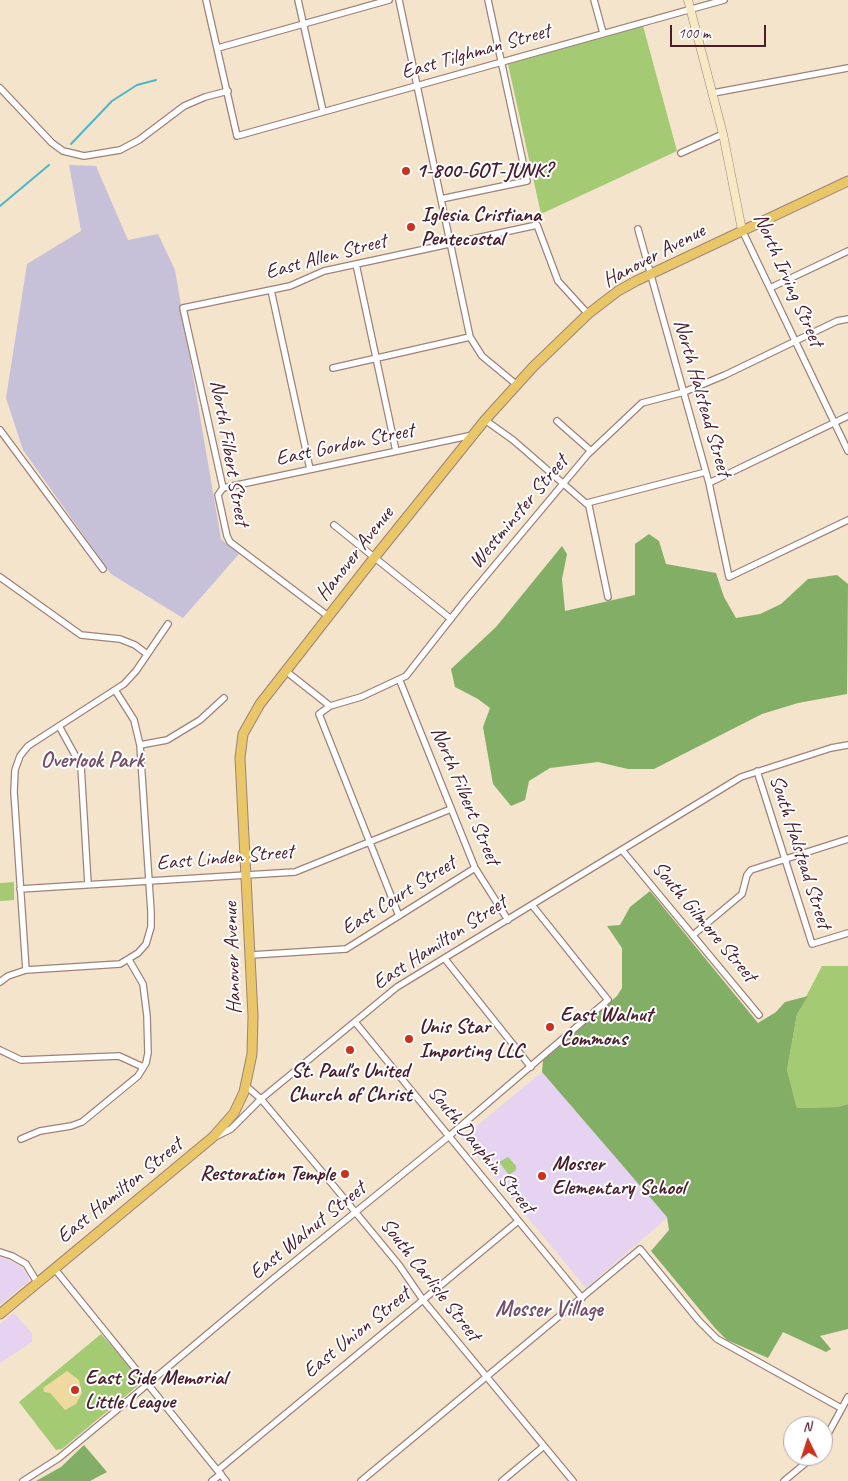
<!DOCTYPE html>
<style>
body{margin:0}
#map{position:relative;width:848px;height:1481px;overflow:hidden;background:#f3e4cb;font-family:Caveat,sans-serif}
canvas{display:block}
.north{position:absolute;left:783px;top:1416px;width:50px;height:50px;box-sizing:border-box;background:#fff;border:1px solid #b7a5aa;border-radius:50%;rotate:356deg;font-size:14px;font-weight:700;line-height:20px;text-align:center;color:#4a1f2b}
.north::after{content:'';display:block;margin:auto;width:18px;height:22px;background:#c8321e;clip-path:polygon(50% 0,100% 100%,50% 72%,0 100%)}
.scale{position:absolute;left:670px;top:25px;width:96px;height:22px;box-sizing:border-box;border:2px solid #4a1f2b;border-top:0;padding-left:6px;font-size:15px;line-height:18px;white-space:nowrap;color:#4a1f2b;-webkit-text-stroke:4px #fff;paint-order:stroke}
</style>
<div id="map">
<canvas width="848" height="1481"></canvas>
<div class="north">N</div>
<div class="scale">100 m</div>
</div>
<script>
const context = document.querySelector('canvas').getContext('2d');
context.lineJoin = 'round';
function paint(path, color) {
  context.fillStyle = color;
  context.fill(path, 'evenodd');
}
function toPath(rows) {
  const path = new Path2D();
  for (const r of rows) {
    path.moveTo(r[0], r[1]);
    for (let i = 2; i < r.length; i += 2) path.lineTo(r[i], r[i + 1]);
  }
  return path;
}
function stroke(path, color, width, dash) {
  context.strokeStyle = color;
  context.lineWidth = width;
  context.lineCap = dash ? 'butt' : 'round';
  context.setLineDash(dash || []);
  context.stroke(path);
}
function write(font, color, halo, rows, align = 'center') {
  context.font = font + ' Caveat,sans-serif';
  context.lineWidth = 4;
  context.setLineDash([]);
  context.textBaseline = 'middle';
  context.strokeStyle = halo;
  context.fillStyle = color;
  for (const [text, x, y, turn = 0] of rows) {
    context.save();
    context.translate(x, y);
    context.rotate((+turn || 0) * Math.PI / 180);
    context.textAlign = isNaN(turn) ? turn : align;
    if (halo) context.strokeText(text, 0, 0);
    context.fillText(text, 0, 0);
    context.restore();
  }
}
const built = toPath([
 [542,1072,668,1217,586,1288,462,1138],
 [0,1256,20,1266,28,1275,29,1281,0,1305],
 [14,1313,32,1333,32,1342,0,1363,0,1324]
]);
const industrial = toPath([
 [69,165,96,166,128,240,158,234,175,270,221,539,239,554,183,618,111,574,23,450,6,398,27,264,81,231]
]);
const green = toPath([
 [643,26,677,151,541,214,508,64],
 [14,882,14,900,0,901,0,883],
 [822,966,848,966,848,1104,837,1107,797,1108,787,1070,797,1014],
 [508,1157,516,1166,516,1170,509,1175,499,1162],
 [101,1334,141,1379,141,1383,62,1449,56,1450,19,1402]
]);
const forest = toPath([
 [649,534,659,541,666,564,716,573,724,597,736,618,760,614,781,604,808,579,837,575,848,584,847,694,798,703,762,714,654,769,628,769,598,762,550,768,529,781,525,800,511,806,493,784,483,727,490,708,478,699,455,687,451,669,496,627,562,546,567,554,562,579,565,611,635,595,635,544],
 [650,891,758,1023,776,1012,785,1002,808,996,797,1014,787,1070,797,1108,837,1107,848,1104,848,1329,820,1336,831,1349,826,1352,783,1332,768,1358,727,1340,715,1328,651,1251,669,1230,667,1217,542,1072,543,1060,617,996,622,988,622,948,607,926,620,925,630,907],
 [84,1445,107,1472,90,1481,36,1481,61,1467]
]);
const sand = toPath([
 [67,1371,79,1380,82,1393,76,1404,65,1410,50,1393,44,1392,43,1388]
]);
const stream = toPath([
 [71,144,112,101,137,85,156,80],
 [0,206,49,165]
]);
const minor = toPath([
 [206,0,237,136,724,0],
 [298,0,323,111],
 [399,0,470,337,482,356,517,385],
 [594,0,603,33],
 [218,48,389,0],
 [0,88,52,143,63,151,84,156,120,150,139,140,184,106,205,97,228,91],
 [713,93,848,68],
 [681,153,723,134],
 [441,199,527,181,488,0],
 [638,229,709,483,729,577,848,520],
 [742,230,848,451],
 [356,264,396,451],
 [770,288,848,251],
 [271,290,310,469],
 [333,368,470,337],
 [485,420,513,440,589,506,608,597],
 [557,421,591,451],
 [0,430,103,569],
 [709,483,848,416],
 [223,488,473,435],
 [587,503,706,472],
 [334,525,451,619],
 [0,577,81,635,120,639,135,645,147,654],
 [328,616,230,542,227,536,218,495,223,488,183,308,290,286,324,271,537,225,558,281,588,314],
 [287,672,330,706],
 [400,681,475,868,508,920],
 [59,726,81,766,88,884],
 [140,745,167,740,200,720,224,698],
 [757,771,812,944,848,933],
 [622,850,759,1015],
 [20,889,295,872,451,809],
 [399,916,319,714,330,706,361,697,406,676,464,602,588,454,642,403,684,392,725,375,837,321,848,319],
 [693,935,742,894,747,875,751,870,848,839],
 [251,955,346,949,475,868],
 [445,959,531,1067],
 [26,970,14,792,15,770,20,756,28,746,124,684,136,671,168,624],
 [0,982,8,976,26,970,120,964,138,953,146,944,151,927,151,912,140,745,134,720,115,690],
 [355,1022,582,1298],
 [0,1050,21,1060,119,1056,143,1067],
 [246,1086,261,1099,328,1179,399,1265,423,1300,573,1481],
 [217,1136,231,1129,261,1099,397,987,741,777,831,748,848,745],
 [21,1139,40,1131,71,1126,82,1122,138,1076,146,1063,148,1053,147,1016,143,984,129,960],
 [0,1252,12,1256,26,1264,37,1282],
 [54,1268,226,1481],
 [823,1443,848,1397],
 [218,1470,517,1222],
 [23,1481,59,1458,112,1414,273,1279,448,1137,608,1000,532,905],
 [212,1481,221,1474],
 [361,1481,640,1249,699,1321,717,1339,841,1408],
 [502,1481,544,1446],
 [784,1481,814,1456]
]);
const secondary = toPath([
 [688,0,723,134,742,230]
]);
const primary = toPath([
 [0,1314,213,1137,234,1113,244,1092,252,1054,253,1016,240,758,243,734,260,704,374,558,485,420,533,367,588,314,618,291,636,281,848,181]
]);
const markers = [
 [406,171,5,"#c8321e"],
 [411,227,5,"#c8321e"],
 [550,1027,5,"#c8321e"],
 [409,1039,5,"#c8321e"],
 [350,1050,5,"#c8321e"],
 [345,1174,5,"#c8321e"],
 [542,1176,5,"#c8321e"],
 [75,1390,5,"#c8321e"]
];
const streetNames = [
 ["East Tilghman Street",476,52,-16],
 ["Hanover Avenue",654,256,-28],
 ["East Allen Street",326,257,-15],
 ["North Irving Street",788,280,66],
 ["North Halstead Street",702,398,74],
 ["East Gordon Street",345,445,-12],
 ["North Filbert Street",229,453,80],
 ["Westminster Street",519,512,-50],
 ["Hanover Avenue",355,554,-52],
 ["North Filbert Street",465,796,67],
 ["South Halstead Street",800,852,72],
 ["East Linden Street",225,858,-5],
 ["East Court Street",399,896,-32],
 ["South Gilmore Street",704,922,50],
 ["East Hamilton Street",440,943,-33],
 ["Hanover Avenue",233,958,-92],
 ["South Dauphin Street",481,1150,51],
 ["East Hamilton Street",120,1191,-39],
 ["East Walnut Street",308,1231,-39],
 ["South Carlisle Street",430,1280,52],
 ["East Union Street",357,1333,-39]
];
const poiNames = [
 ["1-800-GOT-JUNK?",416,171],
 ["Iglesia Cristiana",421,215],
 ["Pentecostal",421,239],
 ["East Walnut",560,1015],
 ["Commons",560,1039],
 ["Unis Star",419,1027],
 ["Importing LLC",419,1051],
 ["St. Paul's United",350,1071,"center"],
 ["Church of Christ",350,1095,"center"],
 ["Mosser",552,1164],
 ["Elementary School",552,1188],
 ["Restoration Temple",335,1174,"right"],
 ["East Side Memorial",85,1378],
 ["Little League",85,1402]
];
const neighbourhoodNames = [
 ["Overlook Park",92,761],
 ["Mosser Village",549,1310]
];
paint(built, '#e5d3f1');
paint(industrial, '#c7c0d9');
paint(green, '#a4ca74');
paint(forest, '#83ae66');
paint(sand, '#eeda9e');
stroke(stream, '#4cb7ca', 2);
stroke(minor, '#9e827b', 8);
stroke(secondary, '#9e827b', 9);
stroke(primary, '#9e827b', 11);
stroke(minor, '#fff', 5.5);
stroke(secondary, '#f6e9c3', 8);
stroke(primary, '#e9c769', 9);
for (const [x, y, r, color] of markers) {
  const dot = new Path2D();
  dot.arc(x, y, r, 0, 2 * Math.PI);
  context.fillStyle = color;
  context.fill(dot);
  stroke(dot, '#fff', 2);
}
write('21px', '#4a1f2b', '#fff', streetNames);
write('bold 21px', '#4a1f2b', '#fff', poiNames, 'left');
write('bold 22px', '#765067', '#fff', neighbourhoodNames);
</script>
